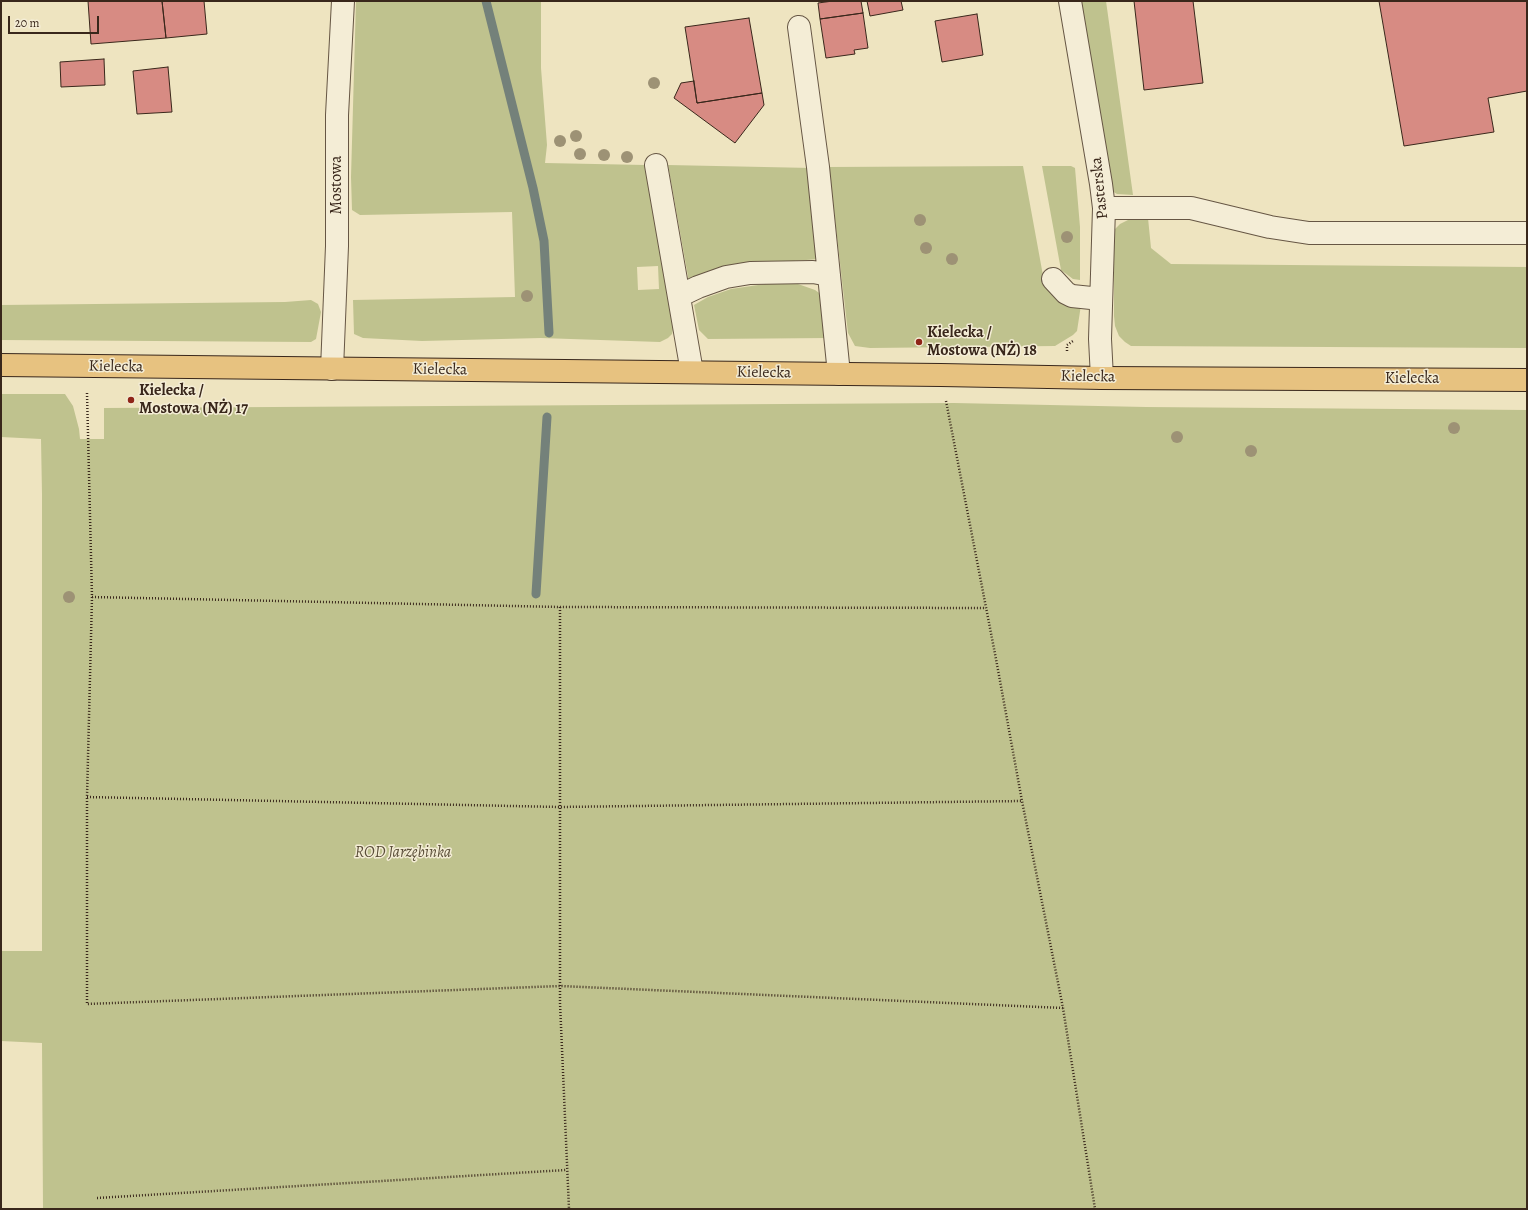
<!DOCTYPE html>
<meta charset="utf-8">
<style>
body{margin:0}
#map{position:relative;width:1528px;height:1210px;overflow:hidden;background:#eee4c0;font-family:Alegreya,serif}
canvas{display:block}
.frame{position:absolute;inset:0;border:2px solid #39271b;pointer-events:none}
.scale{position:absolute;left:8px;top:16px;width:91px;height:18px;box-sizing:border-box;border:2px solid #39271b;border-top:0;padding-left:5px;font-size:12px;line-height:14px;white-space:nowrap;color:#39271b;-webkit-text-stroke:3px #f4edd6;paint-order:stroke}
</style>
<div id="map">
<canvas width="1528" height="1210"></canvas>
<div class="frame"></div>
<div class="scale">20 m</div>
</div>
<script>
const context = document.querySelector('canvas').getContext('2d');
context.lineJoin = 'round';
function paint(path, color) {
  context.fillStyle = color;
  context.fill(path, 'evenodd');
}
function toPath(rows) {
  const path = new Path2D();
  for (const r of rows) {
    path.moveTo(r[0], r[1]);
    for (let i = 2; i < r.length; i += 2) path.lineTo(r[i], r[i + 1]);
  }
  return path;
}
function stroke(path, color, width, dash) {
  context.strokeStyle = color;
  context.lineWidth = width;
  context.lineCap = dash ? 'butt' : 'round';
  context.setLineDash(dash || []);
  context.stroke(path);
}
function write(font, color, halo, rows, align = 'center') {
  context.font = font + ' Alegreya,serif';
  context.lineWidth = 3;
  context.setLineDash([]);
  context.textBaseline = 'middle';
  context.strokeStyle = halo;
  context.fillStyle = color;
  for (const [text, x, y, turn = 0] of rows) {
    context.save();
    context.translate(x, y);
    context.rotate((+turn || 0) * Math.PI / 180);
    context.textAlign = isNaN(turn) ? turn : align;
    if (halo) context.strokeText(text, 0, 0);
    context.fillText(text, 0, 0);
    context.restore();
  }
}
const green = toPath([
 [356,1,541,1,541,68,547,145,545,163,645,165,674,325,672,334,668,338,660,342,541,338,422,341,363,338,354,334,353,300,515,297,512,212,360,215,352,210,351,177],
 [658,266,659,289,638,290,637,267],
 [1080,1,1106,1,1133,195,1117,194,1112,191],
 [668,165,812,168,819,259,742,265,689,282],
 [1023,166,1044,281,1081,305,1077,331,1073,335,1055,346,870,348,855,346,848,333,829,167],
 [1042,166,1071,166,1075,168,1080,227,1080,280,1073,279,1061,270],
 [1136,216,1148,218,1151,248,1171,264,1527,267,1527,348,1131,346,1125,342,1119,336,1115,326,1114,316,1114,233,1115,229,1120,224],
 [765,284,798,284,815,290,822,295,828,338,708,339,699,330,694,305,708,297,731,289],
 [311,300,318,304,321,312,316,339,311,342,1,340,1,305,285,302],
 [1,394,65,394,73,406,79,429,80,439,104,439,104,408,954,403,1146,407,1527,410,1527,1209,43,1209,42,1043,1,1041,1,951,42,951,42,494,41,439,1,437]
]);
const stream = toPath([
 [486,1,533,188,544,241,549,333],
 [536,594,547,417]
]);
const building = toPath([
 [88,1,162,1,166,38,91,44,88,1],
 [162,1,204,1,207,34,166,38,162,1],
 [833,1,861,1,863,13,820,19,818,3,833,1],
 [867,1,901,1,903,10,870,16,867,1],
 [1134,1,1193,1,1203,83,1144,90,1134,1],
 [1379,1,1527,1,1527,91,1488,98,1494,132,1404,146,1379,1],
 [863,13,868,48,854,50,855,54,826,58,820,19,863,13],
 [977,14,983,55,942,62,935,21,977,14],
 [749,18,762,93,697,103,685,27,749,18],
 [104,59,105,85,61,87,60,62,104,59],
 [168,67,172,112,137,114,133,71,168,67],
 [694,81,697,103,762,93,764,105,735,143,674,98,681,83,694,81]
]);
const path = toPath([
 [1067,351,1067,345,1073,341],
 [87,393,92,597,87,797,87,1004,560,986,1063,1008],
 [946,401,996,659,1022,801,1063,1008,1095,1209],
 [92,597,560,607,986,608],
 [560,607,560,1003,569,1209],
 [87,797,560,807,1022,801],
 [97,1198,566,1170]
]);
const minor = toPath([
 [1070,1,1101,184,1104,208,1100,339,1102,378],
 [799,27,818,167,839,374],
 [656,165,692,372],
 [1104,208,1191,208,1270,227,1309,233,1527,233],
 [1053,279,1066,293,1072,296,1101,299],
 [679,296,698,287,726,277,750,273,813,272,829,275],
 [332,369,337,246,337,115,343,1]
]);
const major = toPath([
 [1,365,941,375,1102,378,1527,380]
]);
const trees = [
 [654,83],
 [576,136],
 [560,141],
 [580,154],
 [604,155],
 [627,157],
 [920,220],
 [1067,237],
 [926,248],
 [952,259],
 [527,296],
 [1454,428],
 [1177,437],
 [1251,451],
 [69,597]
];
const markers = [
 [919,342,4,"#8f2418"],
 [131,400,4,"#8f2418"]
];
const streetNames = [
 ["Mostowa",337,185,-90],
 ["Pasterska",1100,188,-96],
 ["Kielecka",116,367,1],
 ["Kielecka",440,370,1],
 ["Kielecka",764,373,1],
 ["Kielecka",1088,377,1],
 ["Kielecka",1412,379]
];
const poiNames = [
 ["Kielecka /",927,333],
 ["Mostowa (NŻ) 18",927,351],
 ["Kielecka /",139,391],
 ["Mostowa (NŻ) 17",139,409]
];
const parkNames = [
 ["ROD Jarzębinka",403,853]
];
paint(green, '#bfc28e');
stroke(stream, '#74817a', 9);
paint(building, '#d78b83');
stroke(building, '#39271b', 1);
stroke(minor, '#665644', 24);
stroke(major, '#39271b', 24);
stroke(path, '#39271b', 2.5, [1, 2]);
stroke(minor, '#f4edd6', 22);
stroke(major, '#e7c280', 22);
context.fillStyle = '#9d9275';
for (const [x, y] of trees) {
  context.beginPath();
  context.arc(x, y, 6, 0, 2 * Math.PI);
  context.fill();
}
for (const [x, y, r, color] of markers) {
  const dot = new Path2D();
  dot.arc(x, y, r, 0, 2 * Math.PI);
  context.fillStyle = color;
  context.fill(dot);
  stroke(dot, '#f4edd6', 1.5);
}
write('16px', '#39271b', '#f4edd6', streetNames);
write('bold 16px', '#39271b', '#f4edd6', poiNames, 'left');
write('italic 16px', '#5a4e38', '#f4edd6', parkNames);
</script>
